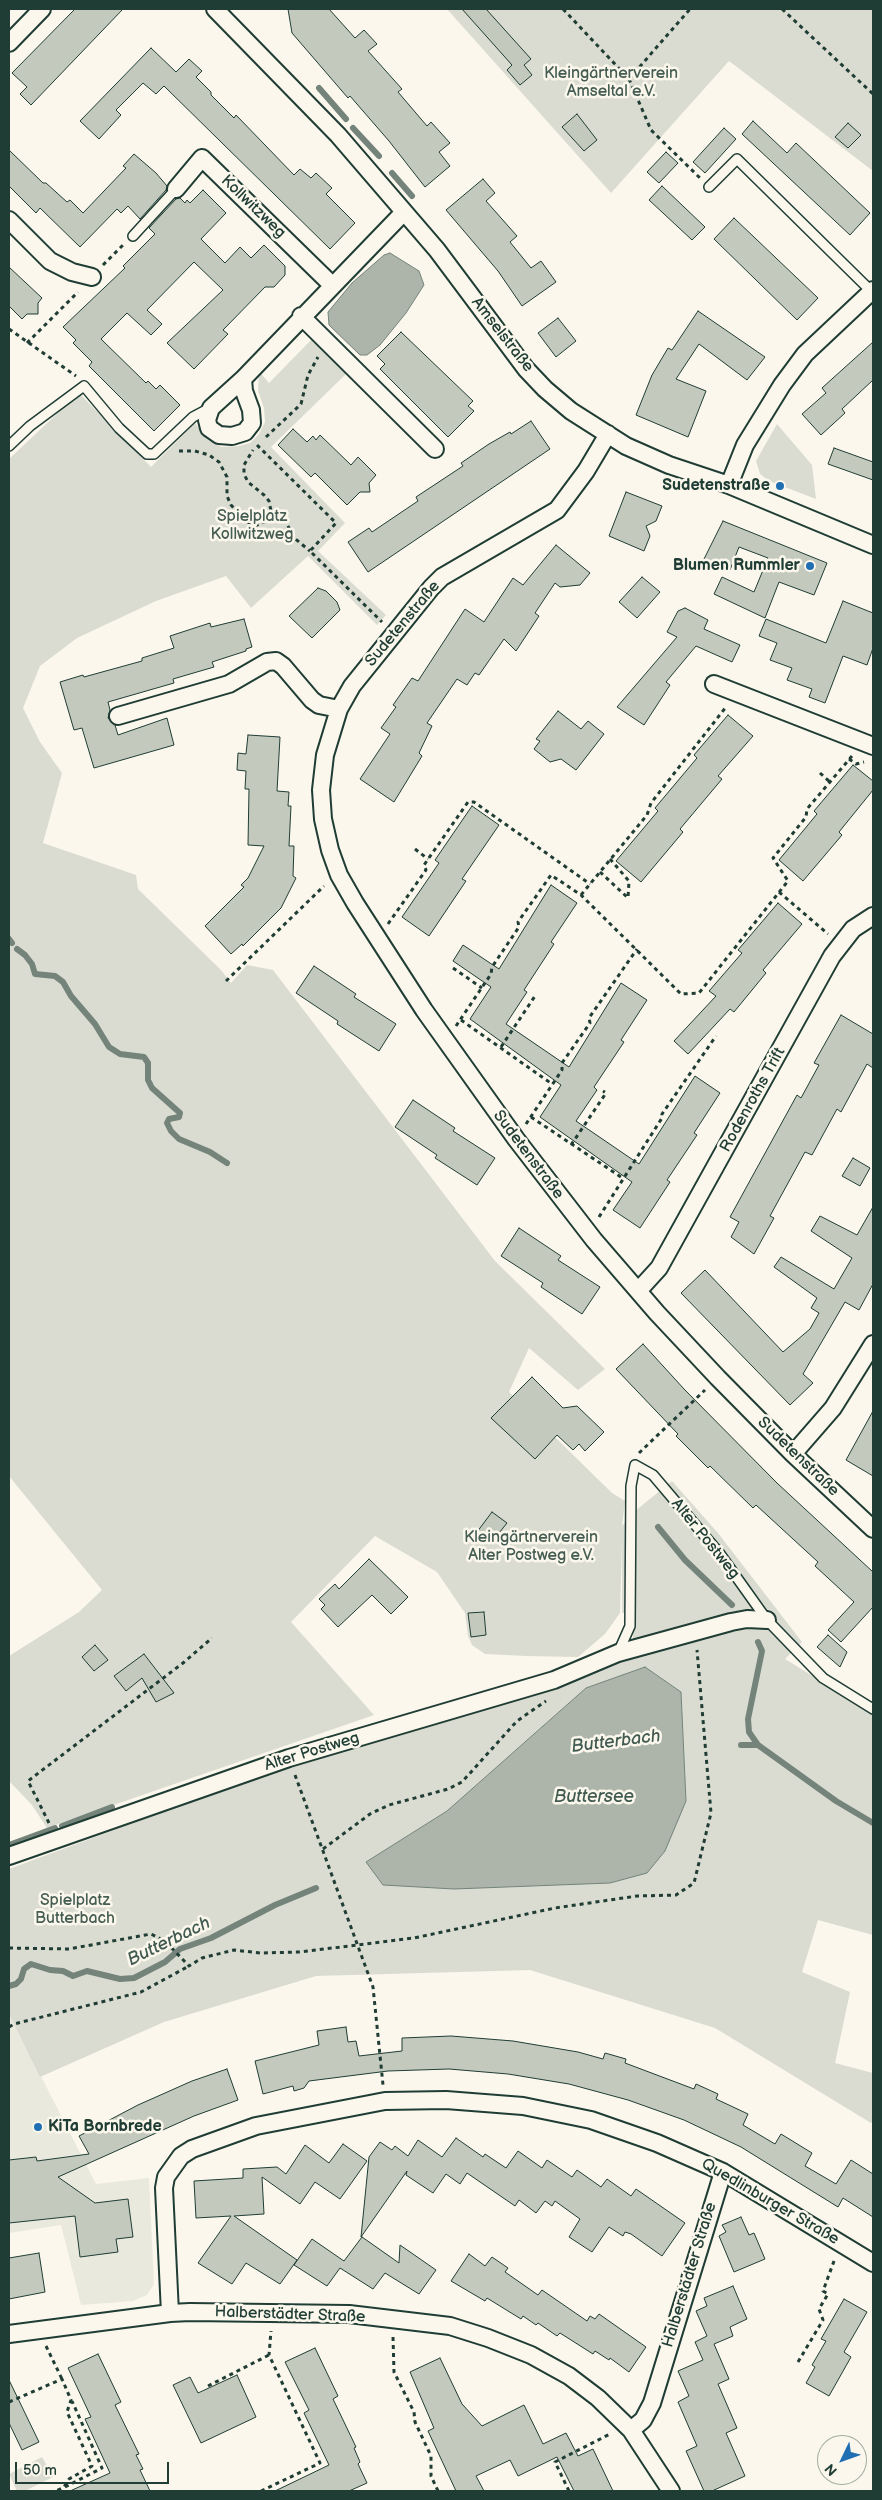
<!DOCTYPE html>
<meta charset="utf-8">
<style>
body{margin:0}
#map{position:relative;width:882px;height:2500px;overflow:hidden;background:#fbf7ec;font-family:"Balsamiq Sans",sans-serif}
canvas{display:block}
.frame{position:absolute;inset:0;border:10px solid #1f3d34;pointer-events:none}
.north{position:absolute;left:817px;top:2435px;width:50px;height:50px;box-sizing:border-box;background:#fbf7ec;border:1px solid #a3ada2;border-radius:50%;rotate:228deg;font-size:14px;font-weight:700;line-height:20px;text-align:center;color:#1f3d34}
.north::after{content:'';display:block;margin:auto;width:18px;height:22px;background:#1f6fb2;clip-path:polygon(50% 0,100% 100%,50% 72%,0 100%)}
.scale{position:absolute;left:15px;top:2462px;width:154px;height:22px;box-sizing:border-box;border:2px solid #1f3d34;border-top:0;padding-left:6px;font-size:15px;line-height:18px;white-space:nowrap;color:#1f3d34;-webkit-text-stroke:4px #fbf7ec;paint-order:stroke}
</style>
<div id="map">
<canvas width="882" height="2500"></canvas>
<div class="frame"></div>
<div class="north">N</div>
<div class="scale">50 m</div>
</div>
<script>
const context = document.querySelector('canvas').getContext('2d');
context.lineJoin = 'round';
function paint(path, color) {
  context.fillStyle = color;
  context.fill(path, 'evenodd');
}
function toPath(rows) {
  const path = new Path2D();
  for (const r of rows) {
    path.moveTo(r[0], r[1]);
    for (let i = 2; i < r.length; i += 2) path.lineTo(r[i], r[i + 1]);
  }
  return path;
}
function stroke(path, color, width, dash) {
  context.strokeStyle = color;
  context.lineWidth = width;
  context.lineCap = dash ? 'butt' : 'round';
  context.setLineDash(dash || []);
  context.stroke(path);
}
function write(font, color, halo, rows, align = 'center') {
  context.font = font + ' "Balsamiq Sans",sans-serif';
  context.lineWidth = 5;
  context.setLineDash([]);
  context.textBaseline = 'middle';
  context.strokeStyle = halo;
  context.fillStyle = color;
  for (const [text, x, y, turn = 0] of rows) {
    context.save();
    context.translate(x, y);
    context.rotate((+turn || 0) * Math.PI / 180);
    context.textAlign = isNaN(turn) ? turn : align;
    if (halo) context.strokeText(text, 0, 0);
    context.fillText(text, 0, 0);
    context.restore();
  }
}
const built = toPath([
 [9,2014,96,2184,149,2178,154,2284,147,2295,133,2301,81,2305,61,2225,9,2233]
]);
const green = toPath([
 [447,9,873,9,873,171,729,61,611,193],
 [313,338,347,373,271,447,345,523,318,551,386,615,377,625,308,556,251,608,226,576,156,601,77,638,40,666,23,708,40,742,62,773,43,843,136,875,138,889,221,970,231,983,247,965,273,970,495,1261,605,1369,578,1390,529,1348,509,1392,612,1493,625,1501,622,1526,635,1511,672,1481,718,1533,802,1642,785,1659,873,1713,873,1935,818,1920,802,1972,850,1992,835,2063,873,2073,873,2120,871,2123,715,2028,530,1970,316,1976,164,2022,40,2077,9,2014,9,1869,303,1760,631,1659,635,1614,622,1613,622,1542,620,1613,605,1634,578,1657,526,1656,485,1654,472,1645,468,1636,465,1613,437,1572,375,1536,291,1622,374,1715,47,1828,32,1805,9,1781,9,1656,79,1612,102,1590,9,1476,9,459,79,393,151,467,195,423,208,440,222,447,239,446,250,443,259,434,265,422,264,408,258,391,259,371,269,383],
 [586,1688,681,1692,686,1801,366,1862,447,1811],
 [777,424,812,465,816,499,769,481,760,474,756,461],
 [42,2457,53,2477,25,2491,17,2491,9,2474]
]);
const water = toPath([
 [390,253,419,271,424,285,406,313,380,345,367,355,360,355,329,325,328,312,352,283,384,255,390,253],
 [645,1667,681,1692,686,1801,665,1851,647,1873,610,1883,454,1889,383,1885,366,1862,447,1811,586,1688,645,1667]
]);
const stream = toPath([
 [319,88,346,119],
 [353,128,379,156],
 [392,173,412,196],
 [9,939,12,943],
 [17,949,25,955,32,964,35,974,55,976,63,982,71,996,95,1024,109,1047,120,1054,144,1057,148,1063,148,1080,152,1088,180,1113,179,1117,169,1119,167,1123,171,1131,179,1139,210,1152,227,1163],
 [658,1527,685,1560,732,1605],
 [741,1745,758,1745,836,1801,873,1823],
 [758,1745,749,1732,748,1719,762,1651,758,1642],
 [62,1826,112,1807],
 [9,1845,55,1828],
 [9,1986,16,1984,21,1979,24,1969,31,1964,50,1970,63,1971,73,1976,87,1971,120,1979,134,1978,165,1962,180,1949,211,1938,275,1905,316,1888]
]);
const building = toPath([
 [75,9,123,9,31,105,20,94,27,87,12,73,75,9],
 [288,9,329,9,355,38,364,30,377,44,368,51,402,89,398,92,427,126,431,122,450,143,439,152,450,166,425,187,389,141,350,96,348,98,292,33,288,9],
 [462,9,486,9,531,59,524,65,532,75,520,85,507,70,512,65,462,9],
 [151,48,176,72,189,59,202,71,196,77,211,92,211,95,234,118,236,115,294,175,300,169,311,178,316,173,332,188,326,194,355,223,330,249,164,86,156,94,143,83,116,110,121,115,99,139,80,121,151,48],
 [577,114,597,140,584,151,562,127,577,114],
 [753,121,787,153,796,143,870,213,850,235,742,134,753,121],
 [848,123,861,135,848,148,835,137,848,123],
 [724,128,736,139,705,173,693,162,724,128],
 [9,150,43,183,46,183,67,202,70,200,83,213,126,168,123,166,134,154,156,173,167,186,166,190,140,219,128,206,121,213,117,209,80,247,40,208,36,213,9,186,9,150],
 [666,152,678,163,659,183,647,172,666,152],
 [483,179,495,193,486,201,517,236,510,242,531,268,541,261,556,282,522,306,498,271,446,210,483,179],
 [662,186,705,227,692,240,649,200,662,186],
 [203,190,226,213,201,239,225,263,240,247,251,258,264,245,285,266,285,275,274,287,265,287,223,330,228,334,194,369,167,343,223,290,194,262,147,310,162,324,151,335,127,313,101,339,146,383,148,381,156,389,160,385,180,405,154,431,89,366,92,362,73,343,76,340,63,327,125,268,123,266,155,234,149,228,176,199,180,198,185,203,187,200,190,203,203,190],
 [734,218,818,298,797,320,714,239,734,218],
 [9,267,42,298,38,303,38,314,27,314,22,319,9,306,9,267],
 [698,311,765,357,747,380,699,344,676,379,706,391,688,437,636,415,652,375,668,348,672,350,698,311],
 [558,318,576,341,556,357,538,333,558,318],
 [401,332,473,401,468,406,474,411,448,437,380,369,385,364,377,356,401,332],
 [873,342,873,380,842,409,845,413,821,435,802,414,826,393,822,388,873,342],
 [531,421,550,449,368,572,348,542,369,528,372,532,418,501,416,497,463,466,461,463,489,444,510,432,511,434,531,421],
 [293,429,307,442,313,436,316,440,320,435,351,465,358,457,376,475,369,483,370,492,360,492,347,505,315,473,311,477,278,445,293,429],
 [834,448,873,462,873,480,828,464,834,448],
 [626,492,662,506,656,521,646,526,650,536,644,551,609,536,626,492],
 [723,521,827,563,814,595,779,582,765,618,714,594,722,577,754,592,768,558,739,547,730,570,704,559,723,521],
 [556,545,590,573,580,585,560,587,555,583,535,613,539,616,516,651,504,639,479,675,475,673,467,685,457,679,427,723,432,726,419,753,422,756,394,802,360,779,390,734,381,728,396,707,393,705,412,678,418,681,465,609,484,622,513,578,523,585,556,545],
 [642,577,660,592,637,618,619,602,642,577],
 [318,588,326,591,337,602,340,610,312,638,289,616,318,588],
 [843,601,873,613,873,648,867,665,843,656,825,703,809,697,812,689,787,680,792,668,770,660,777,643,759,636,766,619,826,643,843,601],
 [685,608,708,620,704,629,740,645,732,662,696,646,666,682,670,685,644,725,617,707,677,637,667,632,678,611,685,608],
 [244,619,252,647,246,649,246,651,212,662,214,667,173,679,174,683,108,702,110,710,108,718,115,725,118,735,167,718,174,745,94,768,82,728,74,730,60,682,83,675,84,677,142,661,142,658,174,648,170,636,210,623,211,627,244,619],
 [558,711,581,729,588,721,604,734,576,770,561,759,550,762,534,749,540,741,536,739,558,711],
 [728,715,753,736,718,776,722,779,680,829,683,832,641,882,616,861,658,811,655,808,697,758,694,755,728,715],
 [248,735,280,737,277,791,289,792,288,806,291,806,289,846,294,846,293,876,296,878,281,908,243,946,242,944,231,954,205,926,244,887,241,885,248,878,264,846,248,845,249,789,245,789,246,771,237,770,238,753,246,754,248,735],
 [853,765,873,781,873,790,839,832,842,835,803,881,779,860,817,814,814,811,853,765],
 [472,806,499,825,462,879,466,881,429,936,402,917,439,863,435,860,472,806],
 [551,885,577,903,551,942,554,944,524,990,527,992,506,1024,569,1067,621,983,647,1000,621,1040,624,1042,594,1087,597,1090,576,1121,639,1164,695,1076,720,1093,694,1133,697,1135,667,1180,670,1182,640,1228,613,1210,632,1182,540,1117,561,1085,470,1019,491,987,453,961,463,945,499,969,551,885],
 [778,903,802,924,763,970,766,973,734,1012,730,1009,688,1054,674,1041,716,996,709,991,742,953,738,950,778,903],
 [314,966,356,994,354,997,396,1024,379,1051,337,1024,338,1021,296,993,314,966],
 [841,1015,873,1034,873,1068,867,1064,841,1112,837,1109,812,1155,805,1152,770,1216,774,1218,754,1254,731,1237,739,1222,730,1217,797,1095,801,1098,819,1065,814,1063,841,1015],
 [413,1100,455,1128,453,1131,495,1158,477,1185,435,1158,437,1155,395,1127,413,1100],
 [853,1158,870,1168,860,1186,842,1176,853,1158],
 [873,1207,873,1284,859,1310,845,1302,803,1374,813,1383,790,1405,681,1293,705,1270,783,1352,810,1329,819,1313,811,1308,817,1298,774,1267,781,1257,834,1289,852,1258,811,1231,820,1216,857,1235,873,1207],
 [519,1228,561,1256,558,1260,600,1287,582,1314,541,1287,543,1283,501,1256,519,1228],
 [643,1344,684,1389,777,1483,873,1572,873,1607,841,1642,828,1630,854,1602,815,1566,818,1562,756,1505,753,1508,710,1466,708,1468,676,1436,678,1434,616,1369,643,1344],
 [532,1377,563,1408,577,1406,604,1432,585,1451,579,1444,573,1450,557,1435,535,1459,491,1418,532,1377],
 [873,1411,873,1476,846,1460,873,1411],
 [492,1512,507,1523,491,1543,477,1532,492,1512],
 [369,1559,408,1597,391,1614,372,1595,338,1627,321,1609,325,1605,319,1599,335,1584,339,1589,369,1559],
 [484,1612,486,1635,471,1637,468,1613,484,1612],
 [828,1635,847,1652,840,1667,817,1647,828,1635],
 [95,1645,108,1660,94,1671,82,1657,95,1645],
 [144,1654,174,1693,156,1702,142,1678,126,1691,114,1676,144,1654],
 [346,2027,348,2042,356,2041,359,2056,402,2051,402,2038,451,2036,513,2041,578,2052,603,2059,605,2053,626,2059,625,2063,694,2089,696,2084,718,2094,716,2099,748,2114,743,2125,775,2144,781,2134,812,2153,805,2166,836,2184,851,2160,873,2174,873,2217,843,2198,838,2207,741,2147,684,2120,628,2100,569,2084,508,2074,449,2069,388,2071,309,2081,304,2088,294,2091,293,2086,263,2094,255,2061,319,2045,317,2031,346,2027],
 [227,2069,238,2100,194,2116,58,2177,95,2203,128,2199,133,2237,116,2239,118,2252,80,2257,75,2216,9,2223,9,2160,36,2157,37,2161,89,2154,79,2136,138,2105,192,2081,227,2069],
 [456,2138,483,2157,485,2154,506,2168,518,2151,542,2168,547,2160,572,2177,577,2170,601,2187,607,2179,631,2196,636,2189,685,2223,662,2256,631,2234,625,2232,623,2236,609,2227,592,2252,569,2237,580,2219,555,2201,552,2206,545,2201,536,2213,519,2200,515,2206,467,2173,460,2184,446,2174,433,2193,406,2175,407,2171,361,2237,369,2157,380,2142,392,2150,395,2146,408,2156,418,2140,442,2157,456,2138],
 [343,2144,367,2161,340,2199,315,2182,300,2204,262,2177,264,2214,234,2216,297,2260,280,2284,246,2263,232,2284,198,2263,231,2216,196,2218,194,2181,243,2178,243,2169,277,2167,286,2174,305,2145,329,2163,343,2144],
 [741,2217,749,2235,754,2233,765,2259,734,2272,719,2236,726,2232,722,2225,741,2217],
 [362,2237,399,2263,400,2245,436,2270,419,2294,385,2273,373,2289,340,2268,327,2286,294,2265,312,2239,344,2261,362,2237],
 [39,2253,45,2292,9,2299,9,2258,39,2253],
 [469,2254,485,2266,492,2257,508,2268,505,2272,538,2295,542,2290,587,2321,590,2316,595,2319,599,2314,646,2347,629,2372,610,2358,609,2360,595,2351,593,2354,560,2333,557,2336,538,2323,536,2325,523,2316,521,2319,487,2298,485,2301,451,2281,469,2254],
 [733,2286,747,2319,730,2327,733,2336,714,2344,729,2379,718,2384,737,2428,726,2433,745,2476,712,2491,704,2491,686,2451,697,2446,678,2402,689,2396,678,2371,703,2360,695,2342,707,2336,696,2311,707,2306,704,2298,733,2286],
 [844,2299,867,2312,844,2352,851,2357,829,2396,806,2383,815,2367,812,2365,826,2341,821,2339,844,2299],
 [315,2348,338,2396,333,2399,356,2447,354,2448,360,2462,358,2464,367,2483,349,2491,275,2491,329,2465,304,2413,309,2410,285,2362,315,2348],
 [98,2354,121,2402,115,2405,139,2454,136,2455,143,2469,140,2470,150,2491,70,2491,110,2473,85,2419,91,2417,68,2368,98,2354],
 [440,2358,462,2404,482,2426,524,2405,543,2444,566,2433,578,2456,593,2449,613,2491,574,2491,557,2457,518,2476,510,2460,476,2476,484,2491,456,2491,428,2431,434,2428,410,2372,440,2358],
 [237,2375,256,2417,201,2443,173,2385,190,2377,198,2393,237,2375],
 [9,2380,39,2442,22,2450,9,2423,9,2380]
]);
const path = toPath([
 [563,9,629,79,651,130,700,178],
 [782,9,873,94],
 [629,79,690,9],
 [103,265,123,245],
 [9,329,76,376],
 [27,343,78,292],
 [266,437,301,404,308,375,318,357],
 [257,445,336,523,310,551,382,622],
 [179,451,195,451,209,455,219,462,227,477,227,496,231,505,247,522,257,525,264,522,271,511,269,501,264,495,248,482,244,474,244,465,253,450],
 [271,511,284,517,293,537,310,551],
 [849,759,856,764,864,762],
 [820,773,830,782],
 [415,849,428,859],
 [610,859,629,881,628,898],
 [600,872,627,897],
 [779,892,828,934],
 [581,895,647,815,651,803,726,707],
 [388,924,426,870,424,865,468,802,474,802,590,884],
 [453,968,482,988],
 [226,981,324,886],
 [461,1020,552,1084],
 [456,1026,491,974,492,967,519,927,518,922,551,875,581,895,681,994,699,993,788,881,773,858,806,817,807,809,852,756],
 [501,1047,535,996],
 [531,1117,624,1179],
 [526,1124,562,1070,562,1063,590,1023,589,1018,637,949],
 [571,1145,606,1093,603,1091],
 [599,1217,662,1118,662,1114,716,1036],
 [639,1453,705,1390],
 [295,1775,373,1987,383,2085],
 [49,1823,28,1781,183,1663,212,1638],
 [323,1849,370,1814,389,1805,448,1789,462,1782,517,1721,546,1701],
 [9,1948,69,1949,151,1934,165,1941,189,1966,202,1958,234,1950,260,1953,300,1952,414,1938,555,1908,637,1896,676,1895,694,1883,711,1813,697,1650],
 [9,2027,14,2024,141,1992,189,1966],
 [393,2337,394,2372,414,2412,415,2422,431,2456,431,2476,438,2491],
 [46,2346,62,2379],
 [798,2362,823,2320,819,2309,828,2294,823,2291,834,2261],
 [208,2386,269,2355],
 [9,2402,62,2379,71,2400,67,2412,92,2466,69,2479,64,2487,56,2491],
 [65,2487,102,2468,72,2401],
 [261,2491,320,2463,269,2355,271,2331],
 [569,2491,555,2462,610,2434]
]);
const lane = toPath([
 [709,187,737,159,872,292],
 [133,236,176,189],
 [9,446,30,426,84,386,119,428,147,454,154,454,193,417,210,408],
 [618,1653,630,1626,631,1486,635,1465,653,1475,720,1554,767,1620,823,1678,873,1709]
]);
const street = toPath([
 [215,9,338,135,437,250,526,369,545,389,571,411,626,446,669,465,729,485,873,545],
 [9,43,42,9],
 [176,189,202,158,332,285],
 [9,220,50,261,72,272,92,277],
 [301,316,435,449],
 [243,379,244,391,251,410,252,423,245,432,232,436,219,435,209,428,207,420,211,408,243,379,404,212],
 [608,434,586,471,557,510,442,577,431,588,352,686,339,709,325,755,321,790,323,819,330,850,339,875,355,903,424,1010,516,1139,594,1240,657,1313,718,1378,793,1454,873,1529],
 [729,485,745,445,782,385,805,354,873,290],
 [714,684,873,746],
 [118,716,229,684,267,662,276,661,283,666,312,700,319,705,339,709],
 [638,1291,659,1268,832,956,853,929,873,916],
 [793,1454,833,1408,873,1344],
 [9,1856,289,1758,554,1680,618,1653,731,1622,747,1619,767,1620],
 [170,2313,164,2188,166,2177,181,2156,192,2149,256,2126,385,2101,446,2100,523,2106,591,2120,657,2143,723,2172,873,2263],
 [9,2334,170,2313,190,2312,349,2314,450,2326,488,2338,531,2355,569,2376,598,2398,631,2430,671,2491],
 [631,2430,643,2420,652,2403,723,2172]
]);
const markers = [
 [780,486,5,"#1f6fb2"],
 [810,566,5,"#1f6fb2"],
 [38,2127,5,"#1f6fb2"]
];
const parkNames = [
 ["Kleingärtnerverein",611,74],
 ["Amseltal e.V.",611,92],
 ["Spielplatz",252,517],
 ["Kollwitzweg",252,535],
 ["Kleingärtnerverein",531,1538],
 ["Alter Postweg e.V.",531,1556],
 ["Spielplatz",75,1901],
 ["Butterbach",75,1919]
];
const streetNames = [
 ["Kollwitzweg",253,207,44],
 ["Amselstraße",502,335,52],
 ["Sudetenstraße",403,624,-50],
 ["Rodenroths Trift",753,1100,-61],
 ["Sudetenstraße",528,1155,53],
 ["Sudetenstraße",798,1457,44],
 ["Alter Postweg",705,1539,51],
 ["Alter Postweg",312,1752,-17],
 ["Quedlinburger Straße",770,2202,30],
 ["Halberstädter Straße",690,2275,-73],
 ["Halberstädter Straße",290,2315,2]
];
const poiNames = [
 ["Sudetenstraße",770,486],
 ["Blumen Rummler",800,566],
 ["KiTa Bornbrede",48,2127,"left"]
];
const waterNames = [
 ["Butterbach",616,1742,-7],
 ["Buttersee",594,1797],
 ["Butterbach",169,1942,-26]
];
paint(built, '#eae9de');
paint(green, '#dbdcd1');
paint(water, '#adb4aa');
stroke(water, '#74847b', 1);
stroke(stream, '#74847b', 6);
paint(building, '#c4c9be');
stroke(building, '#1f3d34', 1);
stroke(lane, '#1f3d34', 12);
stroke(street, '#1f3d34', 20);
stroke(path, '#1f3d34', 3, [4, 4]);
stroke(lane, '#fbf7ec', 9);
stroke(street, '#fbf7ec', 16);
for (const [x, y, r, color] of markers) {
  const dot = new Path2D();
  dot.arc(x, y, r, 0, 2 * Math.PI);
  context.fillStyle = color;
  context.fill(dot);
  stroke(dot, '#fbf7ec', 2);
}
write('16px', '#455d53', '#fbf7ec', parkNames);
write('16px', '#1f3d34', '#fbf7ec', streetNames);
write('bold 16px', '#1f3d34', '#fbf7ec', poiNames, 'right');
write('italic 18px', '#425b52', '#fbf7ec', waterNames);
</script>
